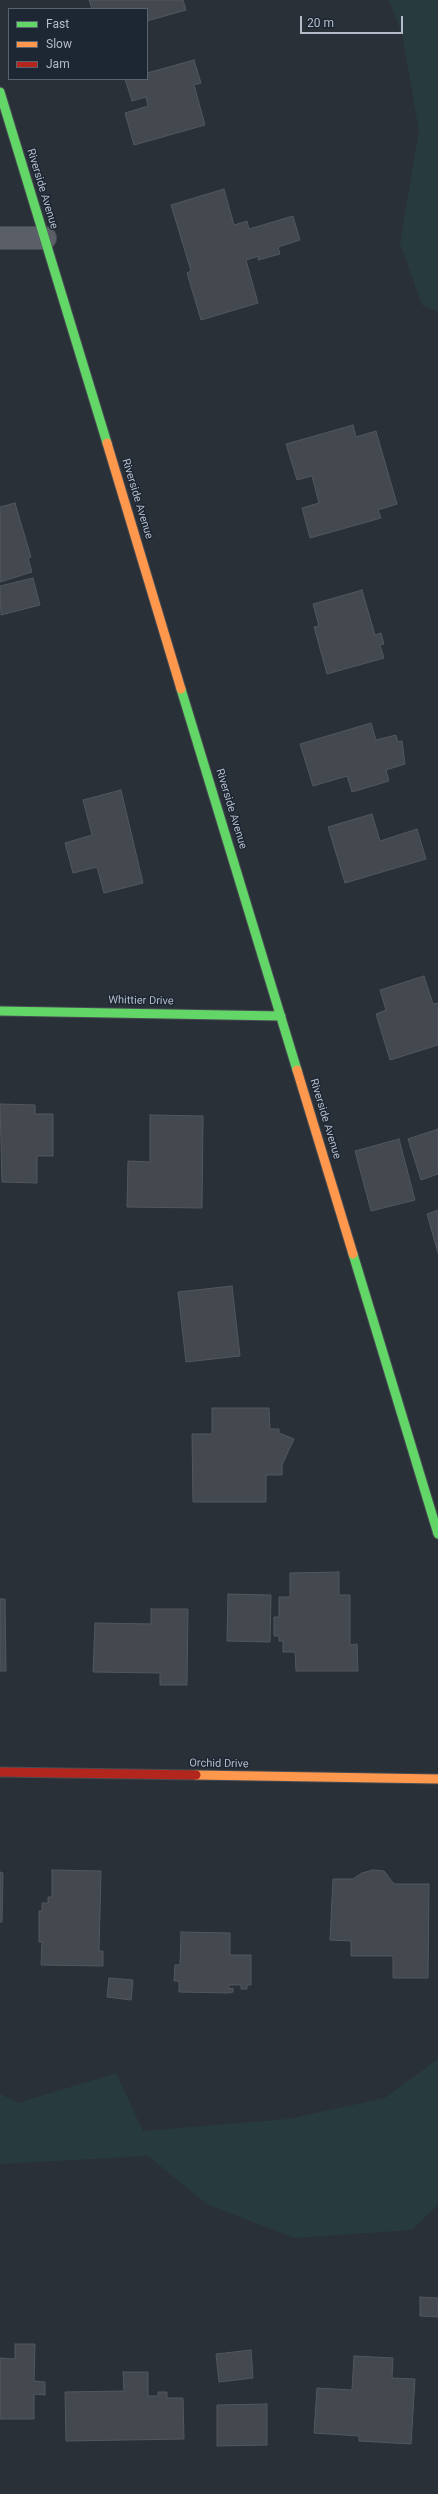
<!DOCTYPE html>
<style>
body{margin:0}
#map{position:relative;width:438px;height:2494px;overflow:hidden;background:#2a3038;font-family:Roboto,sans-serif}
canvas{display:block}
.legend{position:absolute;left:8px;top:8px;width:140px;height:72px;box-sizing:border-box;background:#1d2633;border:1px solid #59626f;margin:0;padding:5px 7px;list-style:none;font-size:12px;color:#b4bcc9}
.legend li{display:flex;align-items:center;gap:8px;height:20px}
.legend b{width:20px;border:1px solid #59626f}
.scale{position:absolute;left:300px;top:16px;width:103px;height:18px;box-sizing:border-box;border:2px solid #b4bcc9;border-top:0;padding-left:5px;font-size:12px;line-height:14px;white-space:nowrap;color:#b4bcc9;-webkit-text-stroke:3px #1d2633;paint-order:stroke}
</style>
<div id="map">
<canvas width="438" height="2494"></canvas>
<ul class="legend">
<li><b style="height:5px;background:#63d668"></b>Fast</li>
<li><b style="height:5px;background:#ff974d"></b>Slow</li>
<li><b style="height:5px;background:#b3261e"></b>Jam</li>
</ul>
<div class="scale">20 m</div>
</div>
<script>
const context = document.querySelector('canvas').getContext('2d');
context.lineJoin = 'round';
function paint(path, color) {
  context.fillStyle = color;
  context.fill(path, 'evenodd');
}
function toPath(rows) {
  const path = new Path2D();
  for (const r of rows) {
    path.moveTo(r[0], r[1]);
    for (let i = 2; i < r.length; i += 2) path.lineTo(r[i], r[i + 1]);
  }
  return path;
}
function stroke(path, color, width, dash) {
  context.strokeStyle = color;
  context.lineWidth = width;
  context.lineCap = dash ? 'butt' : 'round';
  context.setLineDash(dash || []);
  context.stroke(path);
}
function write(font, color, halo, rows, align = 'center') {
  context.font = font + ' Roboto,sans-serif';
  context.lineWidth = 3;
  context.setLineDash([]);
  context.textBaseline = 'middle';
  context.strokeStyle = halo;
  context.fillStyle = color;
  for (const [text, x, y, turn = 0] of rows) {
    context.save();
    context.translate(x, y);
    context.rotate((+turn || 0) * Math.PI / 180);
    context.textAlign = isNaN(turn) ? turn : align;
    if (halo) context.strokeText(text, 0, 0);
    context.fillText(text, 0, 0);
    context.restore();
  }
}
const green = toPath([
 [389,0,438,0,438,312,422,305,400,243,419,130,402,34],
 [438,2059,438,2205,412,2230,294,2238,207,2204,148,2156,0,2164,0,2094,18,2103,116,2073,143,2131,288,2119,385,2098]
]);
const building = toPath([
 [89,0,183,0,186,10,147,21,147,9,92,9,89,0],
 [194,60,201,83,194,85,205,125,134,145,125,113,148,106,146,97,132,101,125,79,147,79,147,73,194,60],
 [224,189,234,225,247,221,249,229,293,216,300,240,278,247,280,254,258,260,259,256,246,260,258,303,201,320,187,273,191,271,171,205,224,189],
 [353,425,356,437,376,431,397,504,378,510,381,518,310,538,302,508,319,503,312,476,297,480,286,444,353,425],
 [15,503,31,557,28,558,32,572,0,582,0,507,15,503],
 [33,578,40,605,1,615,0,586,33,578],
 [362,590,375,635,381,633,384,644,380,645,384,658,327,674,314,627,319,626,313,604,362,590],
 [371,723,376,740,396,735,398,742,402,741,405,764,386,770,389,781,352,792,347,776,313,786,300,744,371,723],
 [121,790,143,883,104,893,97,867,73,873,65,843,92,835,83,800,121,790],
 [372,814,380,841,417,829,426,859,345,883,328,827,372,814],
 [424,976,433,1004,438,1003,438,1045,390,1060,376,1014,386,1010,380,990,424,976],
 [0,1104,35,1105,35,1114,53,1114,53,1156,37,1156,37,1183,2,1182,0,1104],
 [150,1115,203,1116,202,1208,127,1207,128,1161,150,1162,150,1115],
 [438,1129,438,1174,421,1180,408,1139,438,1129],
 [399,1139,415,1200,371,1211,355,1151,399,1139],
 [438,1210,438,1253,427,1214,438,1210],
 [232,1286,240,1356,186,1362,178,1292,232,1286],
 [212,1408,269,1408,270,1429,279,1429,279,1433,294,1439,282,1465,282,1475,266,1475,266,1502,193,1502,192,1434,212,1434,212,1408],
 [339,1572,339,1595,350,1595,350,1645,357,1644,358,1671,296,1671,295,1652,283,1652,283,1641,279,1641,279,1636,274,1636,274,1617,279,1617,279,1597,290,1597,290,1573,339,1572],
 [228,1594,271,1595,270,1642,227,1641,228,1594],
 [0,1599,5,1599,6,1671,0,1671,0,1599],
 [151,1609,188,1609,187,1685,160,1685,160,1673,93,1672,95,1623,151,1624,151,1609],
 [52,1870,101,1871,99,1951,103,1951,103,1966,41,1965,42,1942,39,1942,39,1911,42,1911,42,1903,48,1903,48,1897,52,1897,52,1870],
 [373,1870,384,1871,394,1884,429,1884,428,1978,393,1978,393,1956,351,1956,351,1941,330,1940,333,1879,353,1879,362,1873,373,1870],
 [0,1872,3,1873,2,1922,0,1922,0,1872],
 [181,1932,230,1933,230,1955,251,1955,251,1985,247,1985,247,1989,241,1989,241,1985,229,1985,229,1989,233,1988,233,1992,229,1993,179,1992,179,1981,174,1981,175,1965,180,1965,181,1932],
 [109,1978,133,1980,131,2000,107,1997,109,1978],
 [420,2297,438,2298,438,2317,420,2316,420,2297],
 [15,2344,35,2344,34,2381,45,2382,45,2395,34,2394,34,2419,0,2419,0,2358,15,2359,15,2344],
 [251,2350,253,2378,219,2382,216,2354,251,2350],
 [354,2356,393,2358,392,2378,415,2379,411,2444,359,2441,359,2436,314,2433,317,2388,352,2390,354,2356],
 [123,2372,148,2372,148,2396,158,2396,158,2392,167,2392,167,2398,183,2398,184,2439,66,2441,65,2392,124,2391,123,2372],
 [267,2404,267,2445,217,2446,217,2405,267,2404]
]);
const street = toPath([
 [0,238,45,238]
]);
const fast = toPath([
 [0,92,107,443],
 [181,689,297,1070],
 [0,1011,281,1016],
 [353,1254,438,1534]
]);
const slow = toPath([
 [107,443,181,689],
 [297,1070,353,1254],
 [196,1775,438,1779]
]);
const jam = toPath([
 [0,1772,196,1775]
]);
const streetNames = [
 ["Riverside Avenue",42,189,73],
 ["Riverside Avenue",137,499,73],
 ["Riverside Avenue",231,809,73],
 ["Whittier Drive",141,1001,1],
 ["Riverside Avenue",325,1119,73],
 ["Orchid Drive",219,1764,1]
];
paint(green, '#273a3e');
paint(building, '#444950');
stroke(building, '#52575f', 1);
stroke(street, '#484c53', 24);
stroke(fast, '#484c53', 11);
stroke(slow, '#484c53', 11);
stroke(jam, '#484c53', 11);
stroke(street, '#5a5e66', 22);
stroke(fast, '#63d668', 9);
stroke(slow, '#ff974d', 9);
stroke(jam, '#b3261e', 9);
write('11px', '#b4bcc9', '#1d2633', streetNames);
</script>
